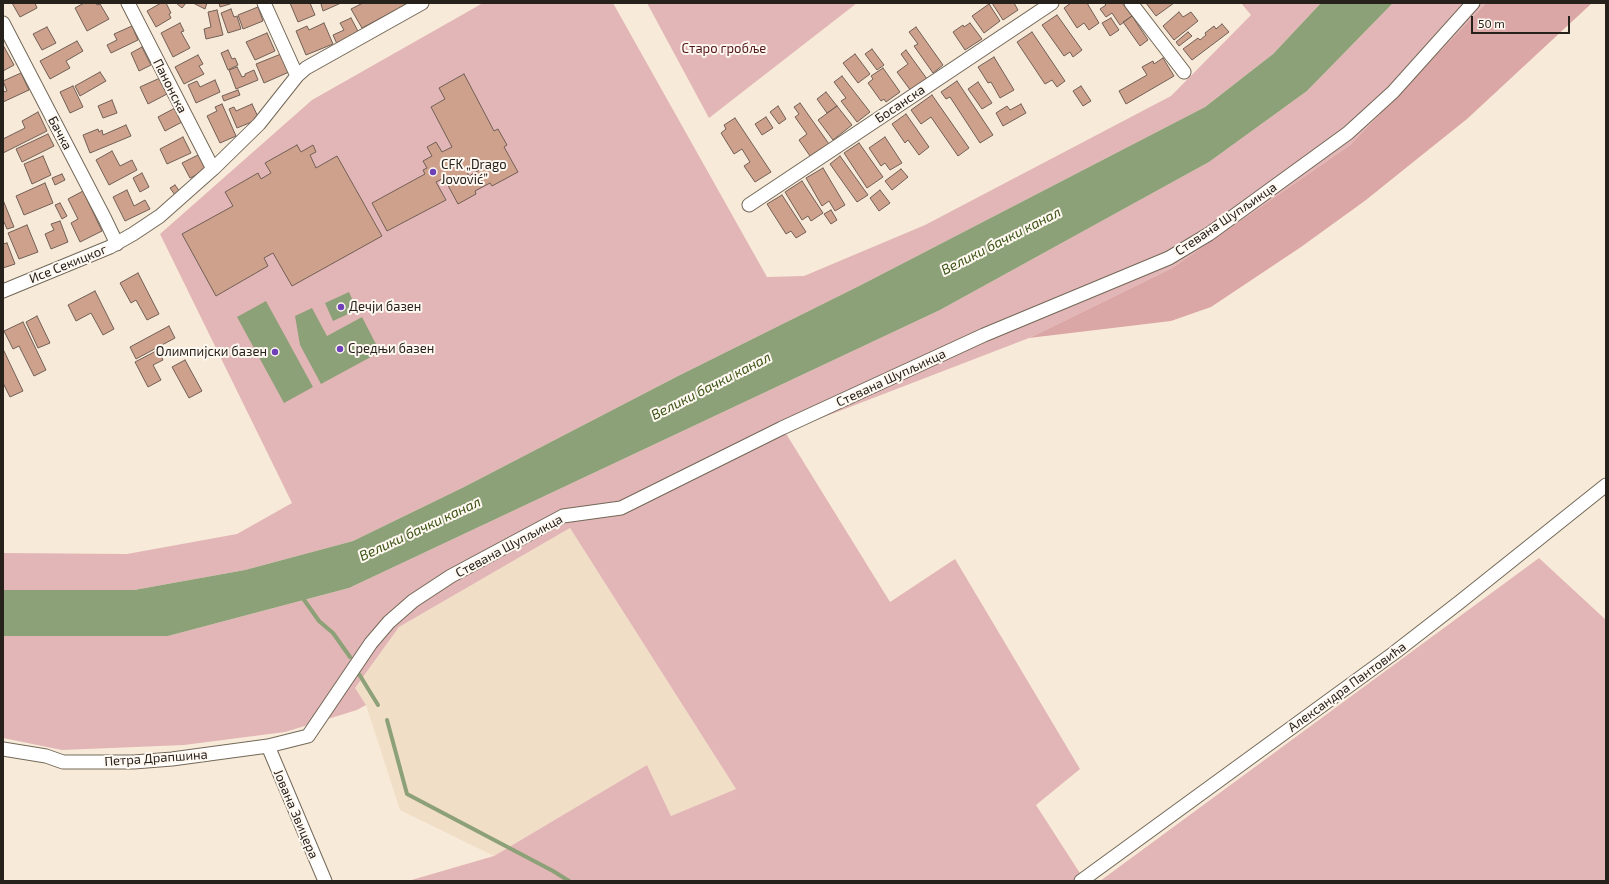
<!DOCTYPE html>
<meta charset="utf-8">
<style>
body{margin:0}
#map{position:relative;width:1609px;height:884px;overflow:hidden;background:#f8ead8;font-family:"Exo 2",sans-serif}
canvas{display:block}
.frame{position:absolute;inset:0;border:4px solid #26211b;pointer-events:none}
.scale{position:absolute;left:1471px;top:16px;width:99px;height:18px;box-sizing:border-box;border:2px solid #26211b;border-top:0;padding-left:5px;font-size:12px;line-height:14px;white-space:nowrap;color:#26211b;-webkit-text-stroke:3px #fef8f1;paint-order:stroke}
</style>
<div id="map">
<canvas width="1609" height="884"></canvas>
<div class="frame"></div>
<div class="scale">50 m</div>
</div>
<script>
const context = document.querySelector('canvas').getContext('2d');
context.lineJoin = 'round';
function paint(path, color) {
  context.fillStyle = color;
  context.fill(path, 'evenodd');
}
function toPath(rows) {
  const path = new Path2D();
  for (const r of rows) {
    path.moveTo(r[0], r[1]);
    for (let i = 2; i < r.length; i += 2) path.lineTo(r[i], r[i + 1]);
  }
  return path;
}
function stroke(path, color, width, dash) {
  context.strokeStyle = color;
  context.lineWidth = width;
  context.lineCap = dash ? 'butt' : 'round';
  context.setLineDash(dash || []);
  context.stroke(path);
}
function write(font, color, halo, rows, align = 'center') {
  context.font = font + ' "Exo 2",sans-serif';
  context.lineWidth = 4;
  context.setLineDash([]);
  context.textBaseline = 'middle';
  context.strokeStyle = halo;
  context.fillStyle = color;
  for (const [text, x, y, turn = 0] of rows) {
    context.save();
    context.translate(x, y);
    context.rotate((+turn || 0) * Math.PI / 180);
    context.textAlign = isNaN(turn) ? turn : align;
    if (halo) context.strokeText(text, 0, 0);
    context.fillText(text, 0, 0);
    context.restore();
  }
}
const built = toPath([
 [570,528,736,789,671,816,647,765,494,856,400,810,366,705,354,689,399,627]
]);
const green = toPath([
 [483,3,613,3,767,277,804,276,925,225,1171,96,1251,15,1241,3,1321,3,1273,54,1205,107,861,285,678,376,464,487,353,541,245,570,134,590,3,590,3,553,127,554,237,534,292,503,160,234,312,100],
 [647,3,857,3,709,118],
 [1393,3,1486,3,1350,145,1172,268,1029,338,785,432,890,602,955,559,1080,769,1036,805,1085,881,408,881,494,856,647,765,671,816,736,789,570,528,399,627,355,688,366,705,357,710,285,732,184,745,62,750,3,738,3,636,168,636,349,588,940,310,1209,162,1307,91],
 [1539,558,1606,620,1606,881,1100,881]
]);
const forest = toPath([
 [1486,3,1592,3,1467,119,1412,163,1366,200,1301,247,1211,307,1171,321,1029,338,1172,268,1350,145]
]);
const water = toPath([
 [1321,3,1393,3,1307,91,1209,162,940,310,349,588,168,636,3,636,3,590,134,590,245,570,353,541,464,487,678,376,861,285,1205,107,1273,54],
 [349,292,357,310,333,321,325,303],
 [266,301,313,387,284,403,237,317],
 [312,308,327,336,362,317,380,352,321,384,300,345,295,316]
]);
const stream = toPath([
 [302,597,319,621,333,633,350,657],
 [359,674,378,705],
 [387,720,407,794,553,871,569,881]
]);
const building = toPath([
 [12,3,35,3,37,8,20,17,12,3],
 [84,3,96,3,97,5,100,4,109,19,87,31,75,8,84,3],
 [161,3,166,3,171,13,169,14,171,18,156,27,147,11,161,3],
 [176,3,186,3,182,8,176,3],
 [193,3,207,3,205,9,193,3],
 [219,3,233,3,220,7,219,3],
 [290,3,310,3,315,15,298,22,290,3],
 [324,3,341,3,323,11,321,4,324,3],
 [363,3,409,3,362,28,351,9,363,3],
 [992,3,1014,3,1018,10,1003,20,992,3],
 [1071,3,1087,3,1099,23,1089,30,1084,23,1077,28,1064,8,1071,3],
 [1104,3,1122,3,1132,16,1120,25,1112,13,1106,17,1100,9,1106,5,1104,3],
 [1146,3,1174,3,1156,16,1146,3],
 [989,4,1000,21,984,33,972,16,989,4],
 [258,7,263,21,243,29,238,15,258,7],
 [231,9,234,17,237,16,241,29,228,33,221,13,231,9],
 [217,10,223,35,206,39,204,29,211,27,208,12,217,10],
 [1179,12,1183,17,1191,12,1198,21,1174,40,1163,26,1179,12],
 [1057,15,1082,50,1073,57,1070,52,1064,56,1042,25,1057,15],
 [1132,16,1148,40,1140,46,1123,22,1132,16],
 [351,18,359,33,337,44,333,35,344,30,340,23,351,18],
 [1111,18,1119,30,1110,36,1102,23,1111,18],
 [180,23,184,31,181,32,190,48,173,57,161,33,180,23],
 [324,23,333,44,306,55,296,31,307,26,309,30,324,23],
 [970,23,982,39,965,50,953,32,963,25,964,27,970,23],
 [1222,24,1229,32,1192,60,1183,49,1198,38,1200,40,1206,35,1205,33,1214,26,1216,29,1222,24],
 [132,26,138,40,111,53,107,45,117,40,114,34,132,26],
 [47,27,56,43,42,50,33,34,47,27],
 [916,27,943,65,933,73,914,46,918,44,909,32,916,27],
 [1032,32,1065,81,1057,87,1052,80,1045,84,1017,42,1032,32],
 [1188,32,1192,36,1179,46,1176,42,1188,32],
 [267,33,275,51,255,60,246,42,267,33],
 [77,41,83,51,66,61,70,68,50,79,40,61,77,41],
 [3,45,14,65,3,71,3,45],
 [142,47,151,65,139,71,131,53,142,47],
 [872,49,884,65,877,70,865,54,872,49],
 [228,50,232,59,235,58,238,65,228,70,221,53,228,50],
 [906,50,927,79,911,91,897,72,908,64,901,54,906,50],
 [281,54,289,72,264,83,256,64,281,54],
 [855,54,870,74,858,83,843,63,855,54],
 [198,55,203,64,199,66,204,74,184,84,175,67,198,55],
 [994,57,1014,90,1000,98,991,82,988,83,978,67,994,57],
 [1163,58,1174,76,1126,104,1119,91,1147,75,1142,67,1153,61,1154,64,1163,58],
 [237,67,242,77,245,76,245,74,254,70,258,80,236,89,229,70,237,67],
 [883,68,900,92,886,102,884,99,881,101,868,83,873,79,871,76,883,68],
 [100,72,106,81,80,96,75,86,100,72],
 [21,73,29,90,3,102,3,92,7,91,3,81,21,73],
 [464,74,494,131,498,129,507,145,504,147,518,172,492,186,490,183,475,191,476,194,458,204,444,178,436,182,446,200,387,231,372,203,425,174,423,170,427,168,423,161,432,156,427,147,436,142,442,152,452,147,431,107,445,99,439,88,464,74],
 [478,163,481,169,469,176,466,170,478,163],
 [842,76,870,112,857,122,841,101,846,98,834,82,842,76],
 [160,78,167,94,148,104,140,87,160,78],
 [215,80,220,92,196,103,188,85,197,81,200,87,215,80],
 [957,81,993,135,980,143,950,97,946,99,941,92,957,81],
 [978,82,992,103,982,109,968,89,978,82],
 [73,86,83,107,70,113,60,92,73,86],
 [1081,86,1091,101,1083,106,1073,91,1081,86],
 [238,90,240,95,224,101,222,96,238,90],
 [826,92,837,106,827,113,817,99,826,92],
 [932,95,969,148,958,156,931,117,921,124,911,110,932,95],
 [112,100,117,113,103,118,98,106,112,100],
 [800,103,829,144,810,156,799,140,807,134,795,117,799,114,794,107,800,103],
 [222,104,236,136,220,143,207,116,217,111,215,107,222,104],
 [252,104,259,119,237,128,229,109,234,107,236,111,252,104],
 [1021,104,1026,113,1003,126,996,113,1007,106,1010,110,1021,104],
 [778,106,786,119,779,124,770,112,778,106],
 [837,106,852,125,833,140,818,120,837,106],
 [175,108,182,122,165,131,158,117,175,108],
 [38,112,47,131,3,153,3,139,25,128,22,121,38,112],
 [906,114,929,147,919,155,908,140,905,143,892,124,906,114],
 [766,117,773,128,762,135,755,124,766,117],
 [735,118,771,172,755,182,744,166,750,162,742,149,734,154,721,133,726,129,724,125,735,118],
 [126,125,131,136,90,153,83,135,98,129,99,132,102,130,103,135,126,125],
 [48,134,54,146,22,162,16,149,48,134],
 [183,137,191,153,167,164,160,149,183,137],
 [885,137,902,163,890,170,885,163,881,166,869,148,885,137],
 [859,143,883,177,867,188,844,153,859,143],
 [297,145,301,152,313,145,316,152,310,155,316,168,337,156,382,236,292,286,273,253,264,258,268,266,216,296,182,234,233,206,225,192,258,173,261,179,271,173,265,163,297,145],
 [112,151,120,166,132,160,137,170,109,185,96,160,112,151],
 [200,154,208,169,190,178,182,163,200,154],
 [43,156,51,175,32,184,24,164,43,156],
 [840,156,868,195,857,202,830,164,840,156],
 [823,168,845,205,835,211,829,201,822,206,806,178,823,168],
 [901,169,908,177,892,190,885,181,901,169],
 [142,173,149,187,140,192,133,178,142,173],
 [62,174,65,180,55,185,52,178,62,174],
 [802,181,823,213,811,221,808,216,802,220,785,192,802,181],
 [45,183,53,203,24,215,16,196,45,183],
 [175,185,180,192,175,195,170,188,175,185],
 [127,190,134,206,145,200,150,209,125,221,113,197,127,190],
 [880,190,890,203,879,211,870,198,880,190],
 [83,191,102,231,80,242,71,223,78,219,68,199,83,191],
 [782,195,806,232,796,238,791,231,786,234,767,204,782,195],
 [3,200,14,227,7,229,3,220,3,200],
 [60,203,67,216,62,219,55,205,60,203],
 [831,210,837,220,831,224,824,214,831,210],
 [60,221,68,242,51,249,45,234,54,230,51,224,60,221],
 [27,225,38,252,19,259,8,233,27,225],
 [7,243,15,264,3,268,3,244,7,243],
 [138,273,159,314,147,320,136,300,131,303,120,283,138,273],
 [95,291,114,329,103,335,91,313,76,321,68,305,95,291],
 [37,316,50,343,38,348,26,322,37,316],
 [23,322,46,370,34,376,19,346,13,349,4,331,23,322],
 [169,326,175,338,136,359,130,347,169,326],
 [3,349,23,391,10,397,3,383,3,349],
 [158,350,163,360,153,365,161,380,148,387,135,362,158,350],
 [185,360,202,391,189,398,172,367,185,360]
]);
const street = toPath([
 [128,3,213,169],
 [264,3,297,76],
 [1131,3,1184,72],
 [3,23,105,219,117,244],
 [749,205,1052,3],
 [3,291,110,247,133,234,160,216,213,169,259,124,297,76,306,68,422,3],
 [268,746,325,881],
 [3,749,46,756,63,762,134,762,172,759,268,746,308,736,371,643,389,622,413,601,451,576,563,516,621,508,782,428,984,335,1169,258,1209,234,1348,133,1393,92,1473,3],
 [1081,881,1394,653,1461,601,1606,485]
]);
const markers = [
 [433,172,4,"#6e41b9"],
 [341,307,4,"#6e41b9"],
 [340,349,4,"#6e41b9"],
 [275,352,4,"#6e41b9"]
];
const parkNames = [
 ["Старо гробље",724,49]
];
const streetNames = [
 ["Панонска",170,86,63],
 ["Босанска",900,104,-34],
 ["Бачка",60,133,62],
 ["Стевана Шупљикца",1226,219,-34],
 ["Исе Секицког",68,264,-22],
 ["Стевана Шупљикца",891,378,-25],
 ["Стевана Шупљикца",509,546,-28],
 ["Александра Пантовића",1347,687,-36],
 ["Петра Драпшина",156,758,-4],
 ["Јована Звицера",296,814,67]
];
const poiNames = [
 ["CFK „Drago",441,165],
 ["Jovović”",441,180],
 ["Дечји базен",349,307],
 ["Средњи базен",348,349],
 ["Олимпијски базен",267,352,"right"]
];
const waterNames = [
 ["Велики бачки канал",1001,241,-27],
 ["Велики бачки канал",711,386,-27],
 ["Велики бачки канал",420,529,-25]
];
paint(built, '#f1dec7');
paint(green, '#e2b6b6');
paint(forest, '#dba7a6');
paint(water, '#8da178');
stroke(stream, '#8da178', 4);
paint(building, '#cea18c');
stroke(building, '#715f56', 1);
stroke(street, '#736858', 15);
stroke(street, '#fff', 13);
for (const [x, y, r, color] of markers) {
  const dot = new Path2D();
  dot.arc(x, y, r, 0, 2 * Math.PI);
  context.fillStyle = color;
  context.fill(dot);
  stroke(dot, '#fef8f1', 1.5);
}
write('13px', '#54161c', '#fef8f1', parkNames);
write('13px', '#26211b', '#fef8f1', streetNames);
write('13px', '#26211b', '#fef8f1', poiNames, 'left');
write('italic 14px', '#3b5416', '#fef8f1', waterNames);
</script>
